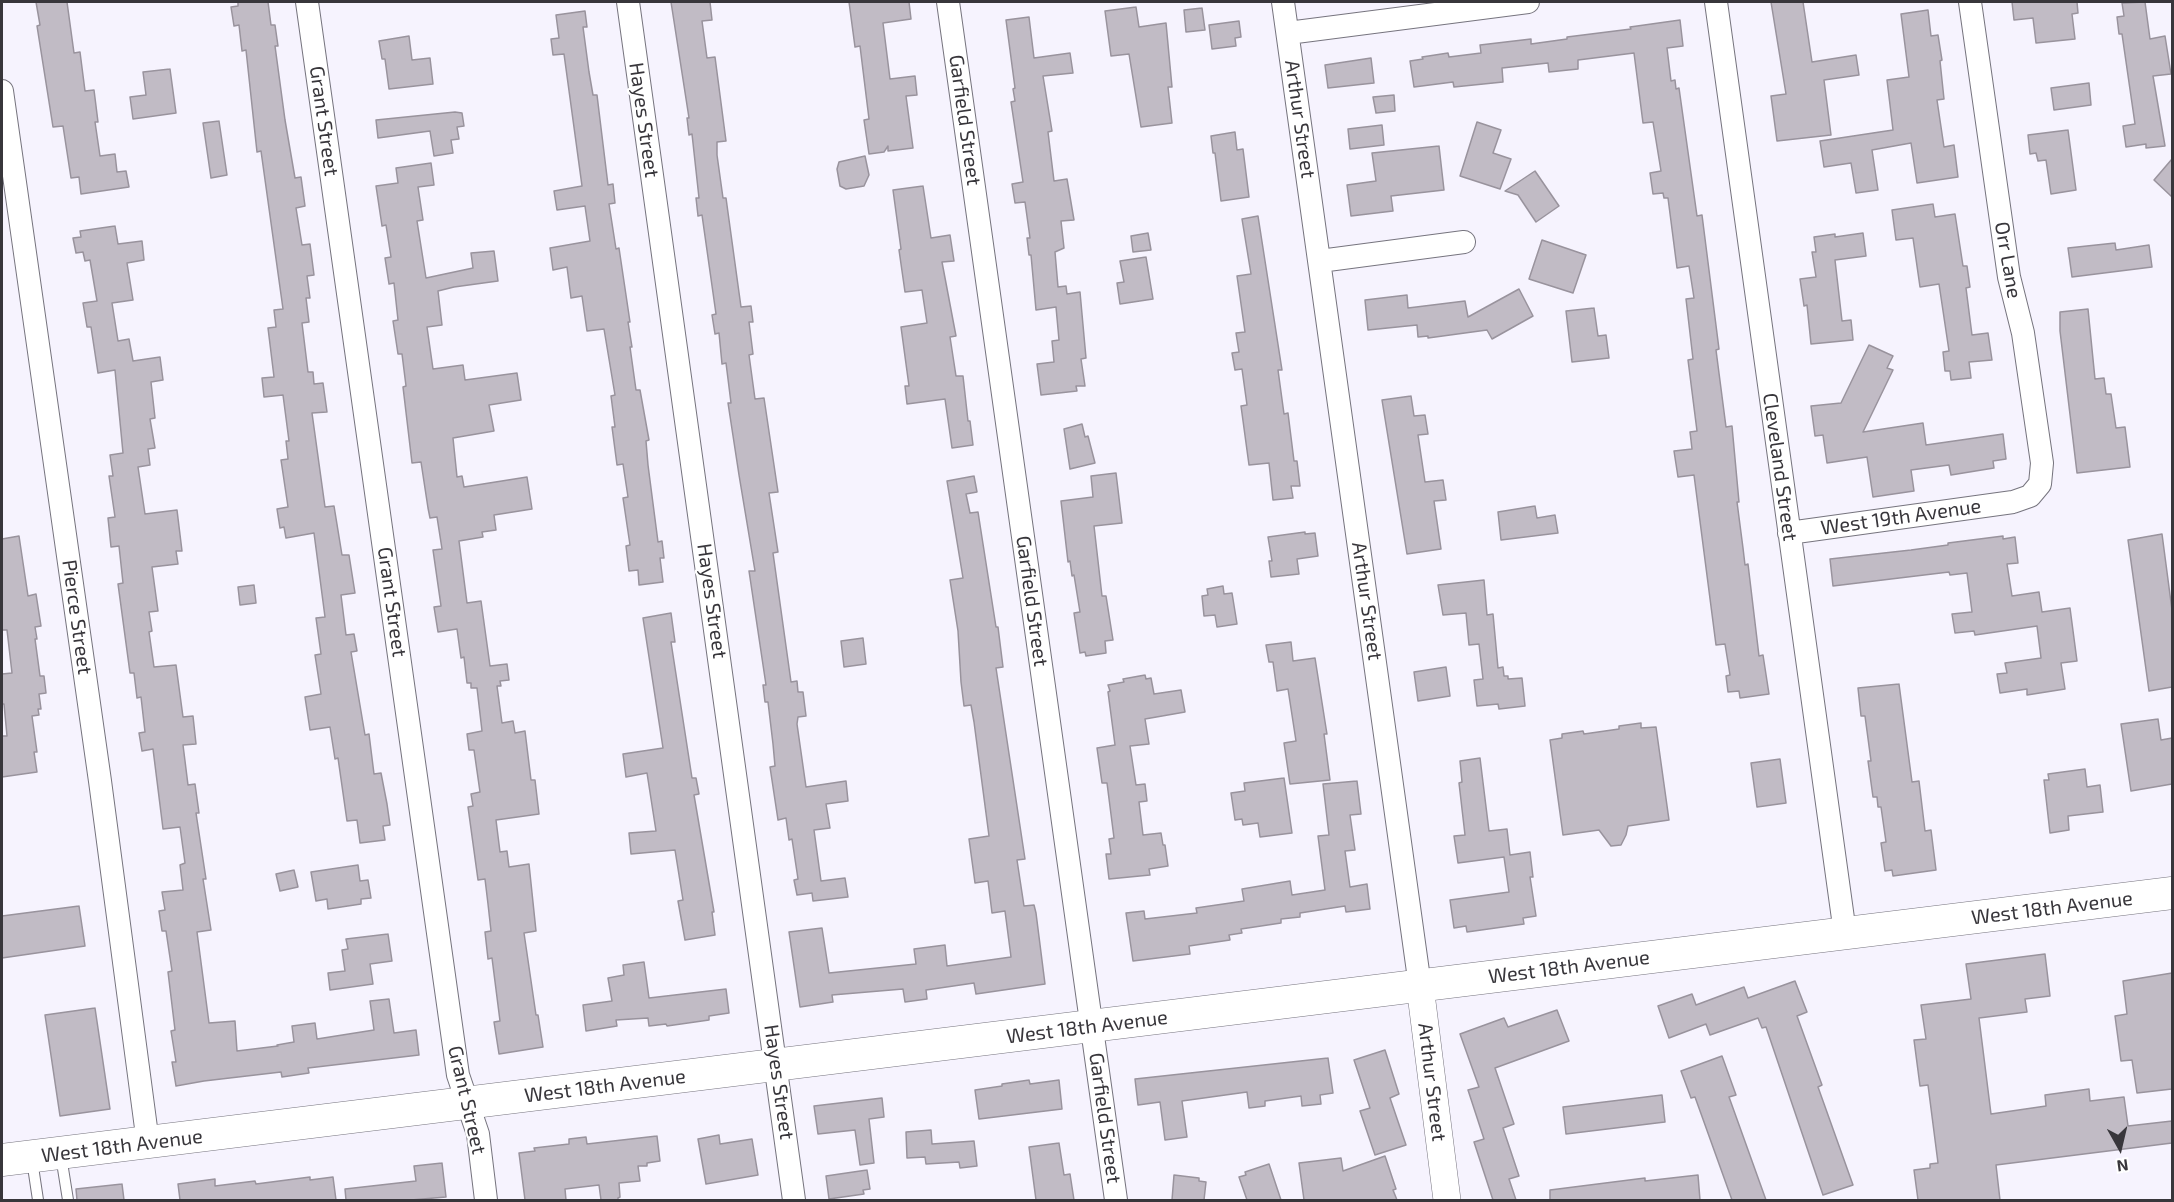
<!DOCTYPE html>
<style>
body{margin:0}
#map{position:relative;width:2174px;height:1202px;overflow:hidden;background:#f6f3fe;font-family:"Exo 2",sans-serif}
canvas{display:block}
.frame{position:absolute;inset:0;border:3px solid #38363b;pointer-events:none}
.north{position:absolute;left:2090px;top:1118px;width:60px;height:60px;-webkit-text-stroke:4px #fff;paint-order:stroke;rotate:172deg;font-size:16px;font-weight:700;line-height:24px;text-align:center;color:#38363b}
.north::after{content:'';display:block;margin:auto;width:21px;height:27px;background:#38363b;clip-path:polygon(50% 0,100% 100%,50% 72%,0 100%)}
</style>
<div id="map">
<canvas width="2174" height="1202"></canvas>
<div class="frame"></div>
<div class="north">N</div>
</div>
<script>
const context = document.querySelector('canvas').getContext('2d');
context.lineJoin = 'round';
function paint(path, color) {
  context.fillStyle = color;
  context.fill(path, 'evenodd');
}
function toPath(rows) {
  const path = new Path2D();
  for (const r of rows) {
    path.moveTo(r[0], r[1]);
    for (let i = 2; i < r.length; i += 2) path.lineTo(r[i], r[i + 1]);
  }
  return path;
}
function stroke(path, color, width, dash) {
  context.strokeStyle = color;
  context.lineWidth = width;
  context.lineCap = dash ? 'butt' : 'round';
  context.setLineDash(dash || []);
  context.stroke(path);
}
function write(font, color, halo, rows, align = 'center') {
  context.font = font + ' "Exo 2",sans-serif';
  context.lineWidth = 4.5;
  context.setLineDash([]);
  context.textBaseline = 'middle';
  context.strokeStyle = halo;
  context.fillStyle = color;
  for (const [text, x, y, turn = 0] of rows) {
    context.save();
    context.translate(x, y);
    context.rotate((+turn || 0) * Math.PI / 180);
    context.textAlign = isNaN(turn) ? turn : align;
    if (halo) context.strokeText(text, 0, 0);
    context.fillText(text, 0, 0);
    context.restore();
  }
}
const building = toPath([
 [36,2,67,2,74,53,80,52,85,91,94,90,98,122,95,122,100,156,115,154,117,172,126,171,129,187,81,194,79,177,71,178,63,126,53,127,37,26,40,25,36,2],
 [238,2,268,2,271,25,275,25,278,46,275,46,285,120,295,178,301,177,305,206,296,208,302,245,310,244,314,275,307,276,310,298,306,298,309,322,302,323,308,372,313,372,314,384,323,383,327,412,312,413,325,507,334,506,342,555,349,555,355,593,341,595,346,635,354,634,357,651,351,652,365,735,369,734,374,774,381,773,387,804,390,825,383,826,385,840,360,843,357,820,347,821,338,758,335,759,330,727,310,730,305,697,321,694,315,655,321,654,316,618,325,617,314,533,286,538,284,527,280,528,277,509,288,507,281,460,288,459,286,441,289,441,283,395,264,397,262,378,274,377,268,328,276,327,274,310,283,309,261,151,257,152,246,50,242,51,239,25,234,26,231,7,238,6,238,2],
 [671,2,710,2,712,20,702,21,707,58,715,57,726,141,717,142,717,155,723,198,726,198,741,307,751,306,753,322,749,322,753,354,749,355,755,399,764,398,778,492,769,493,778,552,773,553,791,682,797,681,798,692,803,692,806,716,798,717,797,724,806,787,846,781,848,801,826,804,830,828,814,830,821,881,845,878,848,897,813,901,812,893,797,895,794,880,798,879,792,839,789,840,786,818,778,820,770,767,775,766,773,744,768,702,765,702,763,685,766,685,749,571,755,571,739,475,728,403,731,403,726,363,722,364,719,333,715,334,712,315,716,314,702,215,698,216,696,198,699,198,692,134,689,135,687,118,689,118,671,2],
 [849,2,909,2,911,19,883,23,890,79,915,76,917,95,906,96,913,148,888,151,888,146,884,152,869,154,864,120,869,119,860,46,855,47,849,2],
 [1771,2,1803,2,1812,62,1856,55,1859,75,1824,80,1831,135,1777,141,1771,96,1786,94,1771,2],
 [2012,2,2077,2,2078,13,2072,14,2075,39,2036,43,2033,18,2014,20,2012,2],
 [2145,2,2150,39,2165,36,2171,74,2153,76,2165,146,2146,148,2146,144,2126,147,2123,126,2135,124,2122,34,2119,34,2117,17,2124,16,2122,3,2145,2],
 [1136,7,1139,27,1166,23,1172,87,1168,87,1172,123,1141,127,1129,54,1111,56,1105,11,1136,7],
 [1202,8,1205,30,1186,32,1184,10,1202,8],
 [1928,10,1931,36,1938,35,1942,60,1940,61,1944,99,1937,100,1944,147,1954,145,1958,177,1917,183,1911,143,1872,150,1878,190,1856,193,1851,163,1824,167,1820,141,1893,130,1887,80,1909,77,1901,14,1928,10],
 [585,11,587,27,583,27,589,72,593,95,597,95,608,185,613,184,615,203,609,204,616,249,619,248,630,322,628,322,632,347,630,347,636,390,640,390,649,440,646,441,648,465,658,542,662,541,664,558,660,558,663,582,639,585,638,570,629,571,626,546,630,545,623,498,628,497,623,464,617,465,612,427,615,427,611,396,615,395,604,329,587,331,582,296,571,298,567,267,553,270,550,248,590,241,585,206,557,210,554,191,582,186,564,54,553,55,551,39,559,38,556,15,585,11],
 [1029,17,1034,58,1070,53,1073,73,1043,76,1052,131,1048,132,1054,181,1067,179,1074,220,1061,221,1064,248,1055,252,1058,287,1066,286,1067,294,1080,292,1086,358,1081,359,1085,386,1076,386,1077,391,1041,395,1037,364,1054,362,1052,341,1059,340,1056,307,1036,310,1031,255,1029,255,1027,238,1030,238,1025,202,1015,203,1012,184,1023,182,1011,102,1015,101,1013,89,1015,88,1006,20,1029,17],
 [1680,20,1683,46,1667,48,1671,81,1675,80,1676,89,1679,88,1697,216,1702,215,1719,349,1716,350,1726,427,1732,426,1739,502,1737,502,1743,548,1745,565,1748,564,1759,656,1763,655,1769,694,1740,698,1739,691,1728,692,1726,676,1730,675,1725,644,1716,645,1694,475,1678,477,1674,451,1692,449,1690,432,1697,431,1688,360,1693,359,1686,299,1694,298,1689,266,1677,268,1668,198,1664,198,1663,193,1653,194,1650,173,1661,171,1653,122,1643,123,1634,53,1578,60,1578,69,1549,72,1548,63,1502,68,1503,82,1454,87,1453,82,1414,87,1410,61,1423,59,1422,57,1448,53,1449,57,1481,53,1480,45,1531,39,1531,44,1567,39,1567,37,1631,29,1630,27,1680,20],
 [1239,21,1241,37,1235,38,1236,46,1212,49,1209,25,1239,21],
 [409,36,412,60,430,58,433,84,389,89,385,59,382,59,379,41,409,36],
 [1371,58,1374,83,1328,88,1325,65,1371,58],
 [170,69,176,113,133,119,130,97,146,95,143,72,170,69],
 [2089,83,2091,105,2054,110,2051,88,2089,83],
 [1394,95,1395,111,1376,113,1373,97,1394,95],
 [455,112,462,113,464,126,457,127,459,139,451,140,453,153,434,156,430,131,378,138,376,120,455,112],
 [219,121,227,175,211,178,203,123,219,121],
 [1477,122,1501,130,1493,153,1511,159,1500,189,1460,176,1477,122],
 [1382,125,1384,145,1350,149,1348,129,1382,125],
 [2068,130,2076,190,2051,194,2046,160,2038,161,2036,153,2030,154,2028,135,2068,130],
 [1235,132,1237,150,1243,149,1249,197,1221,201,1215,153,1213,153,1211,136,1235,132],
 [1439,146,1444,190,1391,196,1393,211,1351,216,1347,185,1376,181,1372,153,1439,146],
 [865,156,869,175,864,186,846,189,840,186,837,169,839,162,865,156],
 [2172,159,2172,197,2154,180,2172,159],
 [431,163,434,185,418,187,423,220,417,221,426,278,473,268,471,253,494,251,498,281,454,287,438,291,442,325,427,327,433,369,463,365,465,380,517,373,521,400,489,405,494,431,453,438,457,477,462,476,464,487,527,477,532,509,494,515,496,530,482,532,483,537,459,541,467,603,481,601,490,666,507,664,509,680,500,681,501,686,497,686,502,723,513,721,515,733,525,731,531,780,535,780,539,814,496,820,500,852,507,851,509,867,529,864,536,931,524,933,536,1015,538,1015,543,1047,499,1054,494,1022,500,1021,492,958,488,959,485,932,491,931,488,904,485,879,478,880,468,807,473,806,471,794,480,792,474,750,469,750,467,734,482,731,477,688,471,688,471,683,467,683,464,657,461,658,457,629,438,632,434,607,441,606,433,550,442,549,437,517,430,518,428,508,421,462,412,463,403,387,406,386,402,354,398,354,393,321,398,320,394,283,389,284,385,258,391,257,386,225,382,226,376,186,398,183,396,168,431,163],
 [1535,171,1559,206,1536,222,1518,195,1505,191,1535,171],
 [923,186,931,238,950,235,954,261,942,262,956,336,950,337,956,376,963,376,968,421,970,421,973,445,952,448,945,399,907,404,905,386,909,386,901,327,927,323,922,290,905,292,899,250,901,249,893,190,923,186],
 [1933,204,1935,217,1955,214,1963,266,1967,266,1970,287,1966,288,1972,335,1988,333,1992,360,1969,362,1971,378,1951,380,1950,371,1945,371,1943,352,1949,351,1939,284,1920,287,1913,238,1896,240,1892,210,1933,204],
 [1258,216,1282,370,1278,370,1284,414,1288,413,1294,461,1297,461,1300,486,1291,486,1293,498,1273,500,1269,463,1249,465,1241,406,1247,405,1242,369,1235,370,1232,353,1239,352,1236,333,1245,332,1237,276,1251,274,1242,219,1258,216],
 [115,226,118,244,142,241,144,260,127,263,133,300,112,303,118,341,129,339,133,361,160,357,163,380,151,382,155,418,150,419,155,448,148,449,150,465,138,467,145,514,177,510,182,551,176,551,178,564,152,567,158,611,149,612,152,631,149,632,154,667,176,665,183,717,193,716,196,744,183,745,188,785,195,784,199,813,196,813,206,879,203,879,211,930,197,932,209,1023,235,1021,237,1051,278,1046,277,1045,294,1042,292,1026,315,1023,317,1039,374,1030,370,1001,389,999,394,1033,416,1030,419,1055,308,1068,309,1073,282,1077,281,1072,204,1081,176,1086,172,1062,176,1062,171,1031,175,1030,168,972,172,971,166,931,162,931,159,911,165,910,162,892,183,890,180,865,185,863,180,827,163,829,153,749,142,751,139,733,145,732,141,697,137,698,134,673,130,673,118,584,123,583,119,546,111,547,108,518,115,517,109,476,113,476,110,455,123,453,115,370,98,373,91,327,87,327,83,303,97,301,90,260,85,261,83,252,76,253,73,238,81,237,80,231,115,226],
 [1148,233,1151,250,1133,252,1131,236,1148,233],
 [1863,233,1866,256,1835,260,1842,321,1851,320,1853,340,1811,344,1807,305,1804,306,1800,279,1816,277,1812,252,1816,252,1814,237,1835,234,1835,237,1863,233],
 [1542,240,1586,255,1573,293,1529,279,1542,240],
 [2115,243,2116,250,2149,245,2152,267,2072,277,2068,248,2115,243],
 [1146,257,1153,299,1120,304,1117,283,1124,282,1120,261,1146,257],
 [1519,289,1533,316,1492,339,1487,330,1428,338,1428,336,1418,337,1417,325,1368,330,1365,300,1407,295,1408,308,1465,301,1468,317,1519,289],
 [1594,308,1598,336,1606,335,1609,358,1572,362,1566,311,1594,308],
 [2088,309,2095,379,2104,378,2106,394,2111,394,2116,428,2125,427,2130,467,2077,473,2060,331,2060,312,2088,309],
 [1869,345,1893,356,1887,368,1893,370,1863,432,1923,423,1926,445,2003,434,2006,459,1993,461,1994,468,1951,475,1949,465,1911,470,1914,491,1873,497,1867,457,1827,463,1823,435,1815,436,1811,406,1841,403,1869,345],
 [1411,396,1414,416,1425,415,1428,434,1418,435,1425,482,1443,480,1446,500,1434,501,1441,549,1407,554,1382,400,1411,396],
 [1082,424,1085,437,1088,436,1095,463,1070,469,1064,429,1082,424],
 [1116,473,1122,523,1094,526,1102,596,1106,596,1113,640,1105,641,1106,653,1086,656,1085,652,1080,653,1074,613,1080,612,1074,575,1072,576,1070,561,1068,562,1061,501,1093,497,1091,476,1116,473],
 [974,476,977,492,966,494,970,513,978,512,996,627,998,627,1003,667,996,668,1025,859,1017,860,1024,906,1034,905,1036,913,1045,984,976,994,974,983,926,990,927,999,905,1002,903,989,832,995,833,1002,800,1007,789,932,822,928,829,973,916,964,914,949,945,945,947,966,1011,957,1005,911,992,913,988,881,975,883,969,839,989,836,974,722,971,705,964,706,961,682,958,631,950,580,963,578,947,481,974,476],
 [1535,506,1537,518,1555,515,1558,533,1501,540,1498,512,1535,506],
 [1305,532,1305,534,1315,533,1318,556,1297,559,1299,574,1271,577,1269,561,1272,561,1268,537,1305,532],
 [2162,534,2172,610,2172,687,2149,691,2128,540,2162,534],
 [19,536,28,596,36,594,41,626,35,627,37,639,35,639,40,676,44,676,46,693,39,694,41,709,38,709,39,715,32,716,37,752,34,752,37,772,2,777,2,736,7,736,4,704,2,704,2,674,12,673,7,630,2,630,2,539,19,536],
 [2003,536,2003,539,2015,537,2018,563,2007,564,2012,596,2039,592,2042,612,2070,608,2077,661,2061,663,2065,689,2027,695,2027,689,2000,693,1997,674,2007,673,2005,663,2041,658,2037,626,1975,635,1974,631,1955,633,1952,614,1972,612,1967,573,1950,575,1949,572,1833,586,1830,559,1911,550,1948,545,1948,543,2003,536],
 [1484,580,1487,615,1493,614,1498,668,1503,667,1504,676,1508,676,1508,679,1522,678,1525,706,1499,709,1498,704,1477,706,1474,680,1483,679,1479,644,1469,645,1466,613,1443,615,1438,585,1484,580],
 [254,585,256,603,240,605,238,587,254,585],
 [1223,586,1224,594,1232,593,1237,624,1217,627,1215,615,1204,616,1202,596,1208,595,1207,589,1223,586],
 [671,613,675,642,671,642,692,778,696,778,699,794,694,795,714,912,712,912,715,935,685,940,678,901,683,900,675,850,631,854,629,833,656,831,647,773,626,777,623,754,663,748,643,618,671,613],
 [863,638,866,664,844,667,841,641,863,638],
 [1291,642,1293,661,1315,658,1326,728,1327,734,1324,734,1330,780,1290,784,1284,743,1296,741,1288,689,1277,691,1273,662,1269,662,1266,645,1291,642],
 [1446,667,1450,696,1418,701,1414,672,1446,667],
 [1145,675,1146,679,1151,678,1154,694,1181,690,1185,712,1145,719,1149,744,1130,746,1136,785,1145,784,1147,801,1139,802,1143,835,1161,833,1163,845,1165,845,1168,866,1149,869,1150,875,1109,879,1106,854,1111,854,1109,839,1114,838,1107,783,1102,783,1097,748,1115,745,1108,692,1110,691,1108,685,1124,682,1123,679,1145,675],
 [1899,684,1912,782,1919,781,1925,831,1931,830,1936,870,1893,876,1892,870,1885,871,1881,843,1886,842,1881,807,1878,807,1877,797,1873,797,1868,761,1871,761,1865,716,1861,716,1858,688,1899,684],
 [2158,719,2161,740,2172,738,2172,784,2131,791,2121,724,2158,719],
 [1641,723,1641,728,1656,727,1669,820,1628,826,1626,835,1621,845,1611,846,1599,830,1563,835,1550,740,1562,738,1562,734,1583,731,1584,734,1619,729,1619,726,1641,723],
 [1480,758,1489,831,1507,829,1510,855,1530,852,1533,877,1530,877,1536,916,1523,918,1524,924,1467,932,1466,926,1454,928,1450,900,1509,892,1504,857,1458,863,1454,836,1465,835,1459,783,1462,782,1460,761,1480,758],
 [1780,759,1786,803,1757,807,1751,763,1780,759],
 [2085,769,2087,787,2100,785,2103,812,2068,816,2069,830,2050,833,2044,780,2049,780,2048,774,2085,769],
 [1284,778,1292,833,1260,837,1258,823,1243,825,1242,819,1235,820,1231,793,1245,791,1244,783,1284,778],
 [1357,781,1361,814,1350,815,1355,850,1345,851,1350,887,1367,884,1370,909,1346,912,1345,906,1300,913,1300,917,1281,919,1281,923,1241,929,1242,933,1229,935,1230,940,1189,946,1190,954,1133,961,1126,913,1144,911,1145,919,1197,913,1196,908,1244,901,1242,889,1290,881,1292,895,1325,890,1318,836,1329,835,1323,784,1357,781],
 [358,865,360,881,368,880,371,898,361,899,361,904,328,909,327,899,316,901,311,872,358,865],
 [294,870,298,887,280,891,276,874,294,870],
 [79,906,85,946,2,958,2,916,79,906],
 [388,934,392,961,370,964,373,984,330,990,328,973,345,971,342,950,348,949,346,939,388,934],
 [2045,954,2050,996,2025,999,2027,1012,1979,1018,1991,1114,2046,1106,2045,1095,2089,1089,2090,1101,2124,1097,2128,1126,2172,1121,2172,1143,1996,1165,2000,1200,1918,1200,1914,1170,1930,1168,1930,1164,1938,1163,1928,1085,1920,1086,1914,1040,1926,1039,1921,1005,1971,999,1966,964,2045,954],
 [644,962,649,998,726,989,729,1013,709,1016,709,1020,667,1026,666,1024,649,1026,648,1018,616,1020,617,1026,586,1031,583,1005,612,1001,608,978,624,975,623,965,644,962],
 [2172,973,2172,1089,2137,1093,2132,1060,2121,1061,2115,1016,2127,1014,2123,981,2172,973],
 [1795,981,1807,1012,1797,1016,1822,1085,1818,1087,1853,1185,1823,1195,1766,1027,1762,1028,1758,1018,1710,1035,1706,1024,1669,1038,1658,1006,1692,994,1696,1005,1744,987,1748,998,1795,981],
 [95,1008,110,1109,60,1116,45,1015,95,1008],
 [1557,1010,1569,1041,1495,1068,1514,1124,1503,1128,1519,1176,1509,1179,1516,1200,1493,1200,1474,1142,1484,1139,1468,1090,1479,1087,1460,1034,1504,1018,1508,1027,1557,1010],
 [1385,1050,1399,1094,1390,1098,1406,1145,1375,1155,1360,1111,1370,1108,1354,1060,1385,1050],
 [1722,1056,1736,1095,1729,1097,1766,1200,1732,1200,1695,1097,1691,1098,1681,1071,1722,1056],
 [1328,1058,1333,1093,1320,1095,1321,1104,1302,1106,1301,1096,1265,1101,1265,1106,1249,1108,1247,1092,1182,1101,1187,1137,1165,1140,1160,1102,1138,1105,1135,1079,1328,1058],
 [1029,1080,1030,1084,1059,1080,1062,1109,979,1119,975,1090,1002,1086,1002,1084,1029,1080],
 [1662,1095,1665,1122,1566,1134,1563,1107,1662,1095],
 [882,1098,884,1117,869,1119,874,1163,860,1165,855,1130,818,1134,814,1106,882,1098],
 [931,1130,932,1144,974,1141,977,1166,960,1168,959,1162,926,1164,925,1157,907,1158,906,1132,931,1130],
 [719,1135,720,1144,752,1139,758,1175,706,1184,698,1139,719,1135],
 [657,1136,660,1161,647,1163,647,1166,638,1166,640,1181,619,1183,620,1197,618,1198,618,1200,601,1200,599,1185,565,1189,566,1200,525,1200,519,1153,535,1151,534,1148,569,1144,569,1139,586,1137,587,1144,657,1136],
 [1059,1143,1064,1175,1070,1174,1074,1200,1036,1200,1029,1147,1059,1143],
 [1385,1156,1396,1189,1393,1190,1397,1200,1304,1200,1299,1163,1341,1158,1343,1171,1385,1156],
 [442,1163,446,1197,411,1200,346,1200,345,1189,416,1181,414,1166,442,1163],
 [1269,1164,1281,1200,1247,1200,1239,1177,1246,1175,1245,1172,1269,1164],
 [867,1170,870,1189,863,1190,864,1194,829,1199,826,1176,867,1170],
 [1174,1175,1199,1178,1199,1181,1206,1182,1204,1200,1172,1200,1174,1175],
 [1698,1175,1700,1200,1550,1200,1550,1190,1645,1178,1645,1181,1698,1175],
 [310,1177,310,1180,333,1177,336,1200,180,1200,178,1184,215,1179,215,1186,255,1181,256,1184,310,1177],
 [122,1184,124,1200,77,1200,76,1189,122,1184]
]);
const service = toPath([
 [61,1156,68,1200],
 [32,1160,38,1200]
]);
const minor = toPath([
 [307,2,458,1075,478,1134,486,1200],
 [628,2,794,1200],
 [948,2,1116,1200],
 [1283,2,1420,986],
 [1716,2,1845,933],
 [1288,33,1528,2],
 [2,91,100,781,148,1143],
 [1320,261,1464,242],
 [1789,533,2013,502,2030,496,2040,484,2042,463,2023,333,2009,277,1970,2]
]);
const tertiary = toPath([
 [1420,986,1447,1200]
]);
const secondary = toPath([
 [2,1160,2172,893]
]);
const streetNames = [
 ["Arthur Street",1300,119,82],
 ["Hayes Street",644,120,82],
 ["Garfield Street",965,120,82],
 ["Grant Street",324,121,82],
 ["Orr Lane",2008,260,80],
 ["Cleveland Street",1780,467,82],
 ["West 19th Avenue",1901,517,-8],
 ["Hayes Street",712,601,82],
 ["Garfield Street",1032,601,82],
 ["Arthur Street",1367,601,82],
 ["Grant Street",392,602,82],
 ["Pierce Street",77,617,82],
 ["West 18th Avenue",2052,908,-7],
 ["West 18th Avenue",1569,967,-7],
 ["West 18th Avenue",1087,1027,-7],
 ["Hayes Street",779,1082,82],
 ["Arthur Street",1432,1082,83],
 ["West 18th Avenue",605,1086,-7],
 ["Grant Street",467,1100,77],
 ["Garfield Street",1105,1118,82],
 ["West 18th Avenue",122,1146,-7]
];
paint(building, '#c1bbc5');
stroke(building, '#99939d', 1.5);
stroke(service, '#76747e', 12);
stroke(minor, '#76747e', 24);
stroke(tertiary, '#76747e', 28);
stroke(secondary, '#76747e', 33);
stroke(service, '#fff', 10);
stroke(minor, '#fff', 22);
stroke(tertiary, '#fff', 27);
stroke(secondary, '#fff', 32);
write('20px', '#38363b', '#fff', streetNames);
</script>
